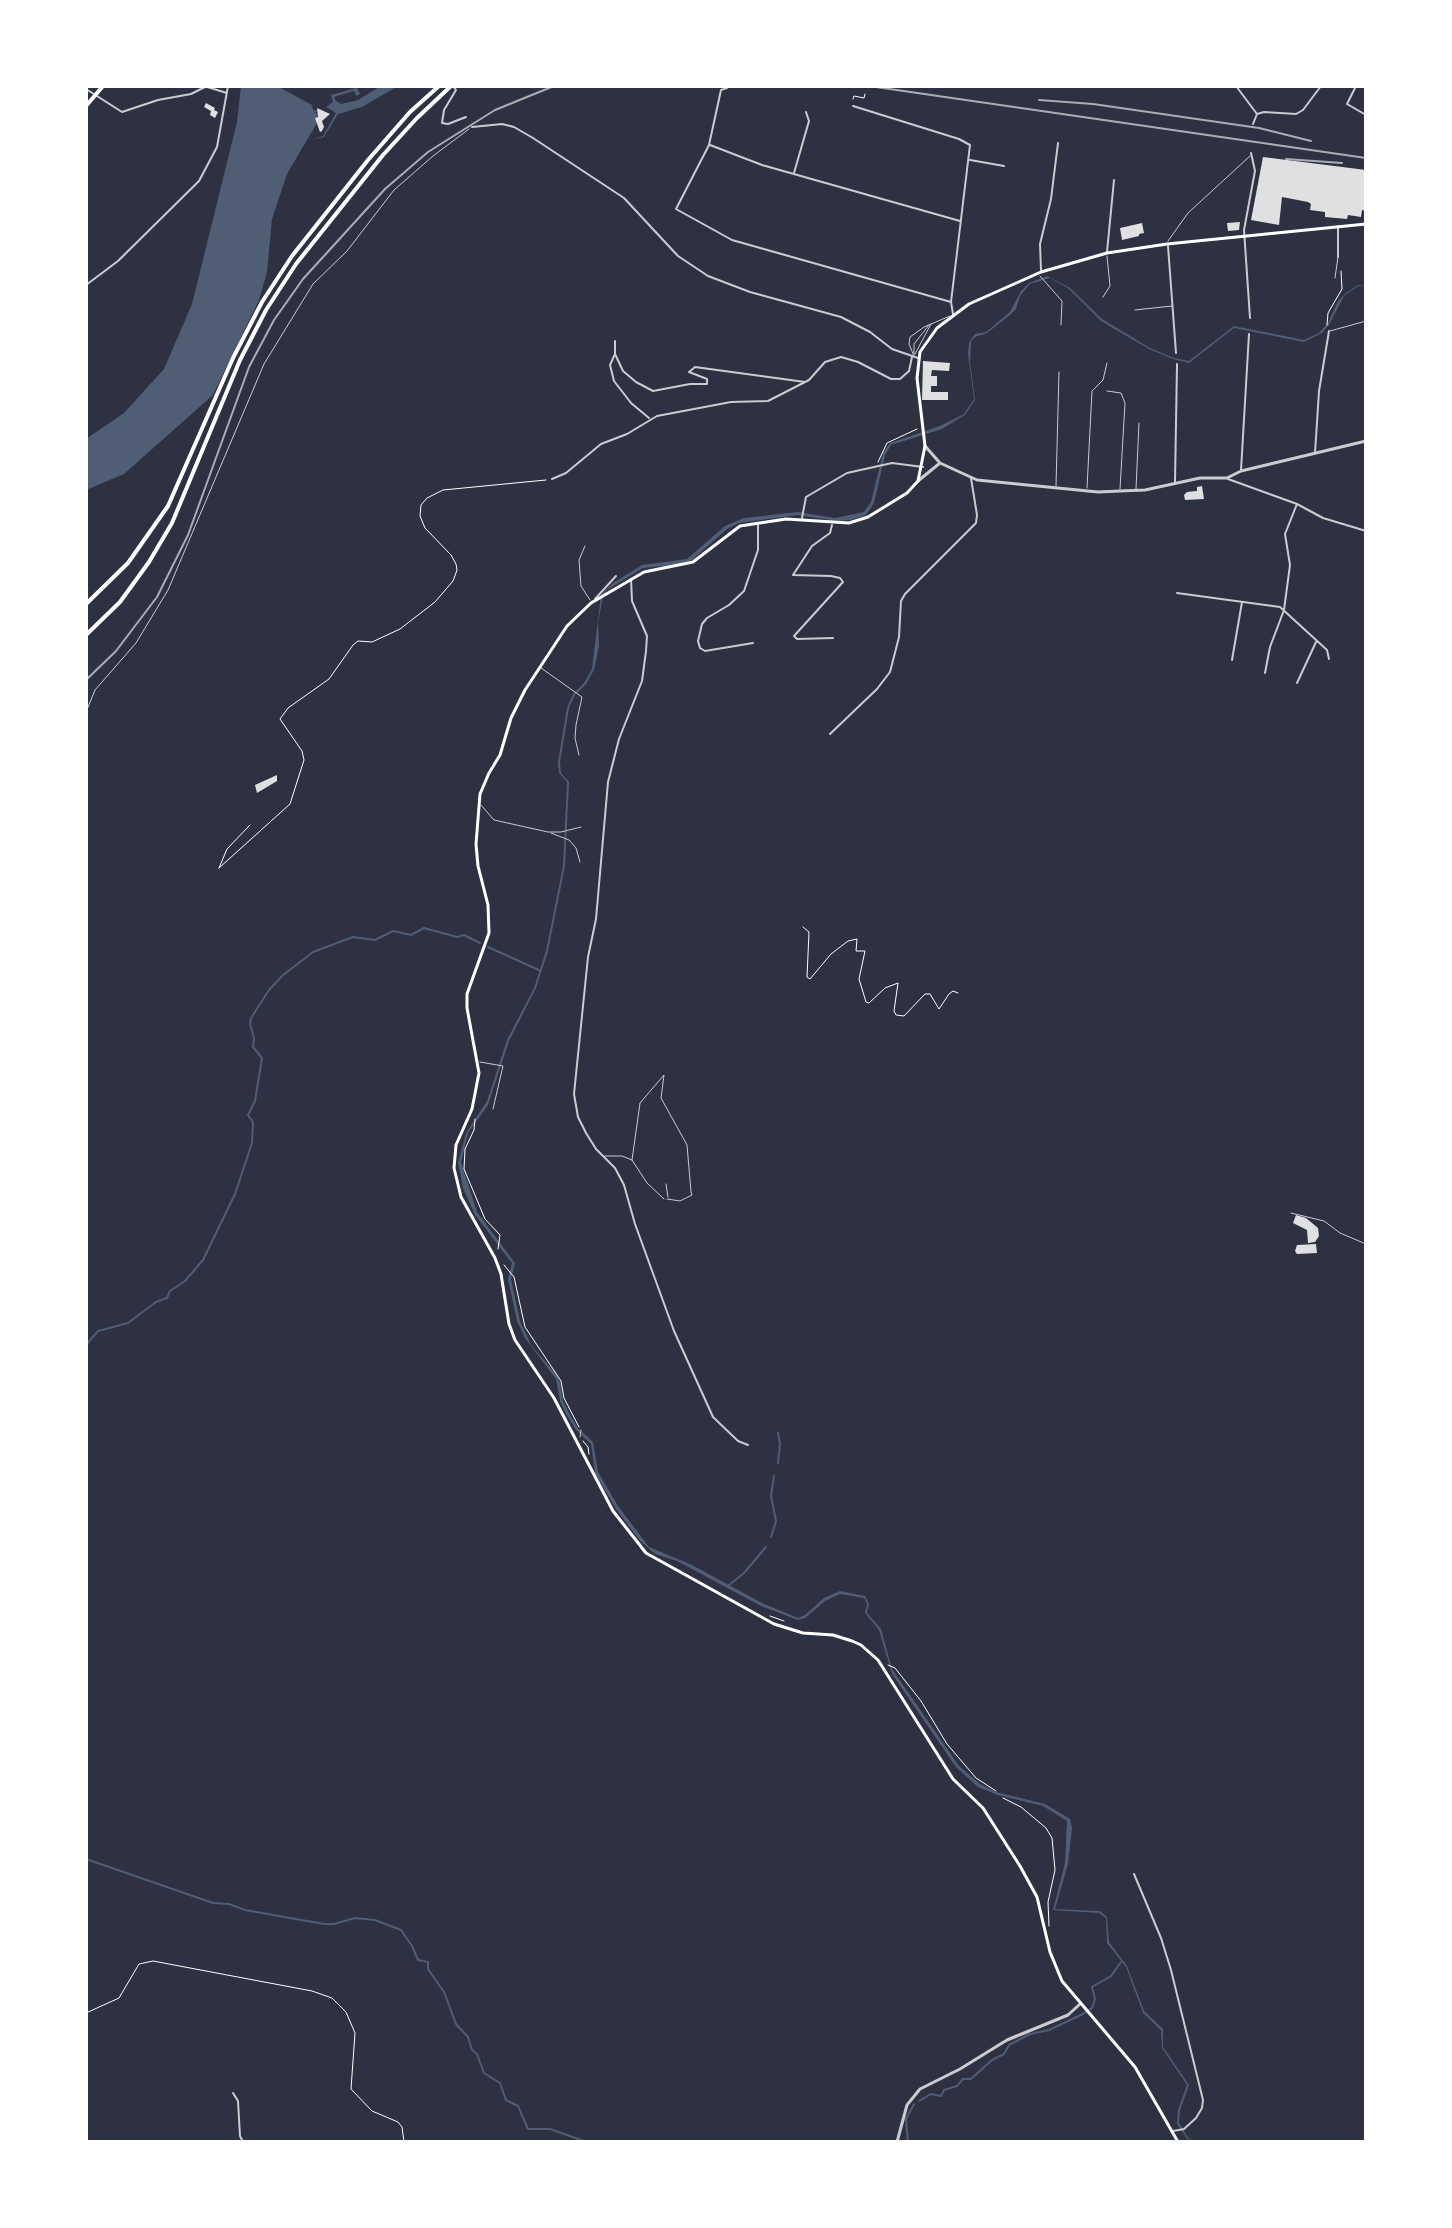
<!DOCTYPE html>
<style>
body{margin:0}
#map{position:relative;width:1452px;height:2228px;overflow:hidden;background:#2d3142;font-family:"PT Sans",sans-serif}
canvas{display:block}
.frame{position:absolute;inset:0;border:88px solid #fff;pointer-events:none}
</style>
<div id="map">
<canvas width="1452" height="2228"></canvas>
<div class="frame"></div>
</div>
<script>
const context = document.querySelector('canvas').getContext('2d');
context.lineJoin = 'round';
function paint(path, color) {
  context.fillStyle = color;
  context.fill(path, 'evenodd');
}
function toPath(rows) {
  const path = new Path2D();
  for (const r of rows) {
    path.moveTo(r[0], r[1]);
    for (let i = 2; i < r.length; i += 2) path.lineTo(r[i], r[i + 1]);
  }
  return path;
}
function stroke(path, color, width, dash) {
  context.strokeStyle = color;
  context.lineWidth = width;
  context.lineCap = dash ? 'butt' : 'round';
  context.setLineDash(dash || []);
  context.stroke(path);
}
const water = toPath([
 [241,86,277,86,312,105,313,110,318,111,314,113,317,113,317,123,287,174,272,219,267,272,259,300,213,395,124,474,86,490,86,439,124,413,164,369,192,304,237,122],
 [356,86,360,94,356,96,354,91,334,97,335,100,341,104,358,100,381,86,398,86,362,107,338,114,324,137,311,140,323,136,336,113,326,107,333,102,331,95,356,88],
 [1047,276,1070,288,1102,319,1150,348,1174,358,1189,361,1234,326,1304,340,1319,333,1328,323,1338,301,1346,293,1358,285,1366,285,1358,286,1344,296,1329,325,1322,333,1304,342,1234,328,1189,363,1173,359,1149,349,1101,321,1069,289,1050,278,1030,284,1020,296,1016,309,1010,315,987,333,975,337,971,342,970,362,975,400,965,415,942,429,891,445,885,455,874,503,866,515,851,520,836,521,798,515,739,523,727,529,692,560,675,565,643,568,607,590,603,597,598,622,599,646,594,670,586,684,575,695,569,708,560,762,561,773,569,782,565,866,548,951,536,988,509,1041,488,1105,468,1133,461,1162,477,1212,515,1263,511,1279,520,1321,531,1345,556,1374,560,1382,563,1401,571,1417,578,1428,593,1442,598,1472,618,1506,649,1547,692,1565,762,1603,798,1618,805,1615,824,1598,840,1591,865,1596,869,1604,867,1613,881,1629,892,1669,959,1766,980,1784,996,1792,1045,1804,1070,1819,1072,1828,1068,1864,1055,1909,1100,1911,1107,1917,1109,1942,1127,1966,1144,2011,1163,2029,1163,2047,1189,2085,1180,2110,1179,2123,1189,2139,1198,2142,1188,2140,1177,2124,1178,2110,1187,2085,1162,2048,1161,2030,1143,2013,1126,1967,1107,1943,1106,1918,1099,1913,1053,1910,1065,1863,1067,1821,1043,1806,998,1795,978,1787,956,1767,892,1674,879,1630,865,1613,867,1604,864,1598,840,1594,825,1601,805,1618,798,1620,761,1606,677,1561,655,1554,640,1541,616,1509,595,1473,591,1444,576,1430,566,1414,560,1401,556,1379,525,1338,517,1321,508,1279,512,1263,475,1215,463,1188,458,1163,466,1133,487,1101,507,1040,534,988,546,951,563,866,567,782,559,773,558,762,567,708,573,694,584,683,592,669,601,595,613,583,642,565,687,559,725,526,744,518,798,512,835,518,864,512,871,502,883,453,890,443,940,426,964,414,974,399,968,354,969,343,975,334,986,332,1010,312,1021,291,1029,283]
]);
const stream = toPath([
 [488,947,541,971],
 [86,1345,98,1331,128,1323,156,1302,167,1298,170,1291,185,1281,203,1260,235,1194,252,1143,253,1122,248,1115,255,1101,262,1058,253,1047,254,1038,250,1024,251,1018,269,990,282,976,313,952,353,937,375,940,393,931,411,935,424,928,457,937,464,935,480,943],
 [778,1463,780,1444,778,1433],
 [771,1537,776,1521,771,1496,774,1476],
 [728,1586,744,1573,766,1547],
 [86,1859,213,1903,229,1904,245,1910,324,1924,334,1924,355,1918,375,1920,401,1930,412,1946,418,1960,428,1962,428,1969,444,1992,456,2024,468,2037,472,2050,477,2054,484,2073,500,2083,506,2100,518,2106,528,2129,550,2129,587,2142],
 [919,2101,931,2094,941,2096,944,2090,957,2086,963,2079,971,2079,992,2060,1004,2054,1009,2045,1030,2034,1049,2030,1083,2014,1092,2008,1095,1999,1092,1987,1111,1976,1121,1962],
 [908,2142,906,2119,914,2104]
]);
const building = toPath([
 [206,103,215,108,214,110,218,112,215,118,210,115,211,111,204,107],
 [317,108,330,114,322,121,324,127,322,131,320,132,315,118,318,117],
 [1263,157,1366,170,1366,211,1362,210,1361,217,1348,215,1347,219,1325,217,1325,212,1310,210,1311,204,1308,202,1282,197,1279,225,1251,220],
 [1240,222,1239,230,1228,231,1227,223],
 [1142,223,1144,233,1139,234,1139,236,1122,240,1120,228],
 [923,361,950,363,949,371,932,370,931,376,937,376,937,386,931,386,931,392,948,392,948,400,922,400],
 [1202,486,1204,499,1185,500,1184,495,1187,492,1197,491,1197,487],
 [277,775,277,781,257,793,255,785],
 [1296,1215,1306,1218,1318,1228,1319,1236,1315,1242,1308,1243,1307,1230,1293,1223],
 [1316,1244,1317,1253,1297,1254,1295,1251,1297,1245]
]);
const path = toPath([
 [853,99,854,96,864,98,865,94],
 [1327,325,1328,313,1342,289,1341,271],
 [878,462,887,443,917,429],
 [219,868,290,804,304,760,302,751,280,719,288,708,329,679,353,645,358,641,372,642,400,629,435,602,453,581,457,570,456,564,451,555,425,528,420,516,421,505,427,498,443,490,546,480],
 [219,868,227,849,250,825],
 [803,927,809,932,807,977,810,979,831,954,848,941,857,939,856,951,865,951,859,979,866,1002,869,1003,885,988,898,983,894,1011,896,1015,904,1016,925,994,930,994,939,1009,949,994,953,991,958,993],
 [475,1119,474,1130,465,1149,464,1169,485,1219,500,1235,498,1249],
 [504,1265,514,1277,525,1327,561,1381,564,1398,579,1427],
 [583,1441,588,1447,589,1454],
 [770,1616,784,1621],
 [888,1665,895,1668,921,1701,947,1744,976,1778,996,1791],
 [1003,1798,1021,1807,1046,1828,1052,1838,1055,1870,1048,1902,1049,1926],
 [86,2013,119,1998,139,1964,153,1961,312,1991,332,1998,346,2012,355,2033,351,2089,372,2111,398,2122,402,2127,404,2142]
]);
const service = toPath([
 [1168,241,1188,213,1250,156],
 [1040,276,1062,301,1061,325],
 [1335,278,1338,257],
 [1103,297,1110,286,1107,256],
 [1135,310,1172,306],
 [1330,331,1366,321],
 [914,354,914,344,929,325],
 [915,354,931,324],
 [914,356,909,344,910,337,924,327,950,316],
 [1107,391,1121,393,1125,403,1120,489],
 [1056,486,1059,372],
 [1087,488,1092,391,1103,380,1107,363],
 [1136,489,1139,423],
 [585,546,579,560,581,586,590,600],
 [541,668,582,697,576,725,575,738,579,755],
 [86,712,95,690,136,643,168,590,264,364,313,284,347,251,394,190,433,156,469,129],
 [481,805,494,820,548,832,561,832,581,827],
 [551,833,569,840,576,848,580,862],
 [480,1062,503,1066,493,1109],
 [605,1156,622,1156,632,1160,647,1183,664,1199],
 [632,1160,640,1103,664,1075,661,1098,687,1145,691,1192,692,1195,680,1201,667,1199],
 [666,1184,668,1197],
 [1291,1213,1324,1221,1340,1233,1366,1244],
 [580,1437,581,1430]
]);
const minor = toPath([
 [453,86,456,90,444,110,442,123,448,124,466,117],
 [1236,86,1257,114],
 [1356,86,1347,104,1366,115],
 [207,87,227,93],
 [727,88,721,90,709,145,676,209,732,240,951,302],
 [86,89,122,112,158,100,191,94,207,86],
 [853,106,959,139,970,145,951,302,953,314],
 [1253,124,1257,114,1264,112,1296,114,1303,110,1321,86],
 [472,127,502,124,514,127,533,138,624,198,678,256,708,276,750,292,841,317,870,332,892,349,918,358],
 [710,145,762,165,960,221],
 [970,160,1004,166],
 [794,173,809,121,806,112],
 [1338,226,1338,257],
 [1168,246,1176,353],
 [1107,252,1114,180],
 [1041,270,1040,244,1051,199,1058,143],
 [86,285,118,261,199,181,217,147,228,86],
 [1250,318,1244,230,1255,171,1251,153],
 [615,341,615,354,610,365,614,381,631,403,649,418],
 [615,354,623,371,636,382,653,391,690,384,707,384,707,379,689,372,695,367,805,382],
 [1315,453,1319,391,1329,331],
 [1241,470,1249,334],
 [552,479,566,473,601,444,627,434,657,416,731,402,768,401,809,380,825,362,841,357,858,362,891,379,900,379,909,371,912,357],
 [1228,479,1297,504,1323,518,1366,531],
 [1175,482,1177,364],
 [802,518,806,497,847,473,892,463,923,467],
 [832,525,830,533,812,546,793,575,831,576,840,578,843,582,794,636,797,639,833,638],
 [631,579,632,601,647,636,646,651,642,681,619,739,608,782,596,919,588,957,574,1094,578,1117,586,1133,596,1149,615,1168,624,1185,635,1224,674,1331,713,1417,738,1441,748,1445],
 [1177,593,1280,607,1327,650,1329,659],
 [595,599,616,576],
 [753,643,705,651,700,648,698,641,702,624,707,618,729,605,744,591,758,550,758,524],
 [1232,660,1242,602],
 [1265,673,1270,647,1284,610,1290,565,1285,534,1297,504],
 [1297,683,1316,642],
 [830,734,877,689,890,672,899,637,901,601,905,594,976,523,977,515,971,478],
 [1134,1874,1161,1938,1171,1970,1203,2100,1202,2108,1196,2118,1184,2129,1173,2131],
 [233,2093,238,2101,240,2136,243,2142]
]);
const tertiary = toPath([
 [925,446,940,463,977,480,1098,492,1120,491,1145,490,1200,478,1227,478,1241,471,1366,441],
 [918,481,940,463],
 [897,2142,907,2105,920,2089,960,2069,1007,2040,1068,2015,1080,2004]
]);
const secondary = toPath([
 [1178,2142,1135,2067,1062,1981,1050,1952,1037,1897,1020,1866,983,1808,953,1779,878,1660,861,1645,852,1641,833,1635,803,1633,774,1624,646,1553,613,1511,554,1398,515,1340,509,1324,501,1274,495,1258,461,1197,454,1168,456,1145,472,1109,479,1073,467,1008,467,994,489,933,488,905,478,866,476,844,480,794,489,773,500,755,511,718,525,690,567,626,591,603,644,572,693,562,740,526,786,519,849,523,868,517,907,493,918,481,925,446,917,378,920,352,937,328,969,304,1041,272,1107,253,1167,244,1366,224]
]);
const primary = toPath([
 [86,106,103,86],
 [86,604,128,563,168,506,233,358,262,302,292,256,368,160,410,112,439,86],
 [86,635,120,602,149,562,172,523,240,360,266,310,296,264,383,155,417,118,451,86]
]);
const rail = toPath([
 [869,86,1366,158],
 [1039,100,1093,104,1259,128,1311,141],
 [1286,159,1342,163],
 [86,680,116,651,157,597,188,535,249,367,274,320,303,279,385,189,428,152,495,110,554,86]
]);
paint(water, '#4f5d75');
stroke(stream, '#4f5d75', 2);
paint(building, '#e0e0e3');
stroke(path, '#fff', 1);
stroke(service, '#caccd0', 1);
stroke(minor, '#caccd0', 2);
stroke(tertiary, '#caccd0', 3);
stroke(secondary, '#fff', 3);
stroke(primary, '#fff', 4);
stroke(rail, '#abadb3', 2);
</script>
